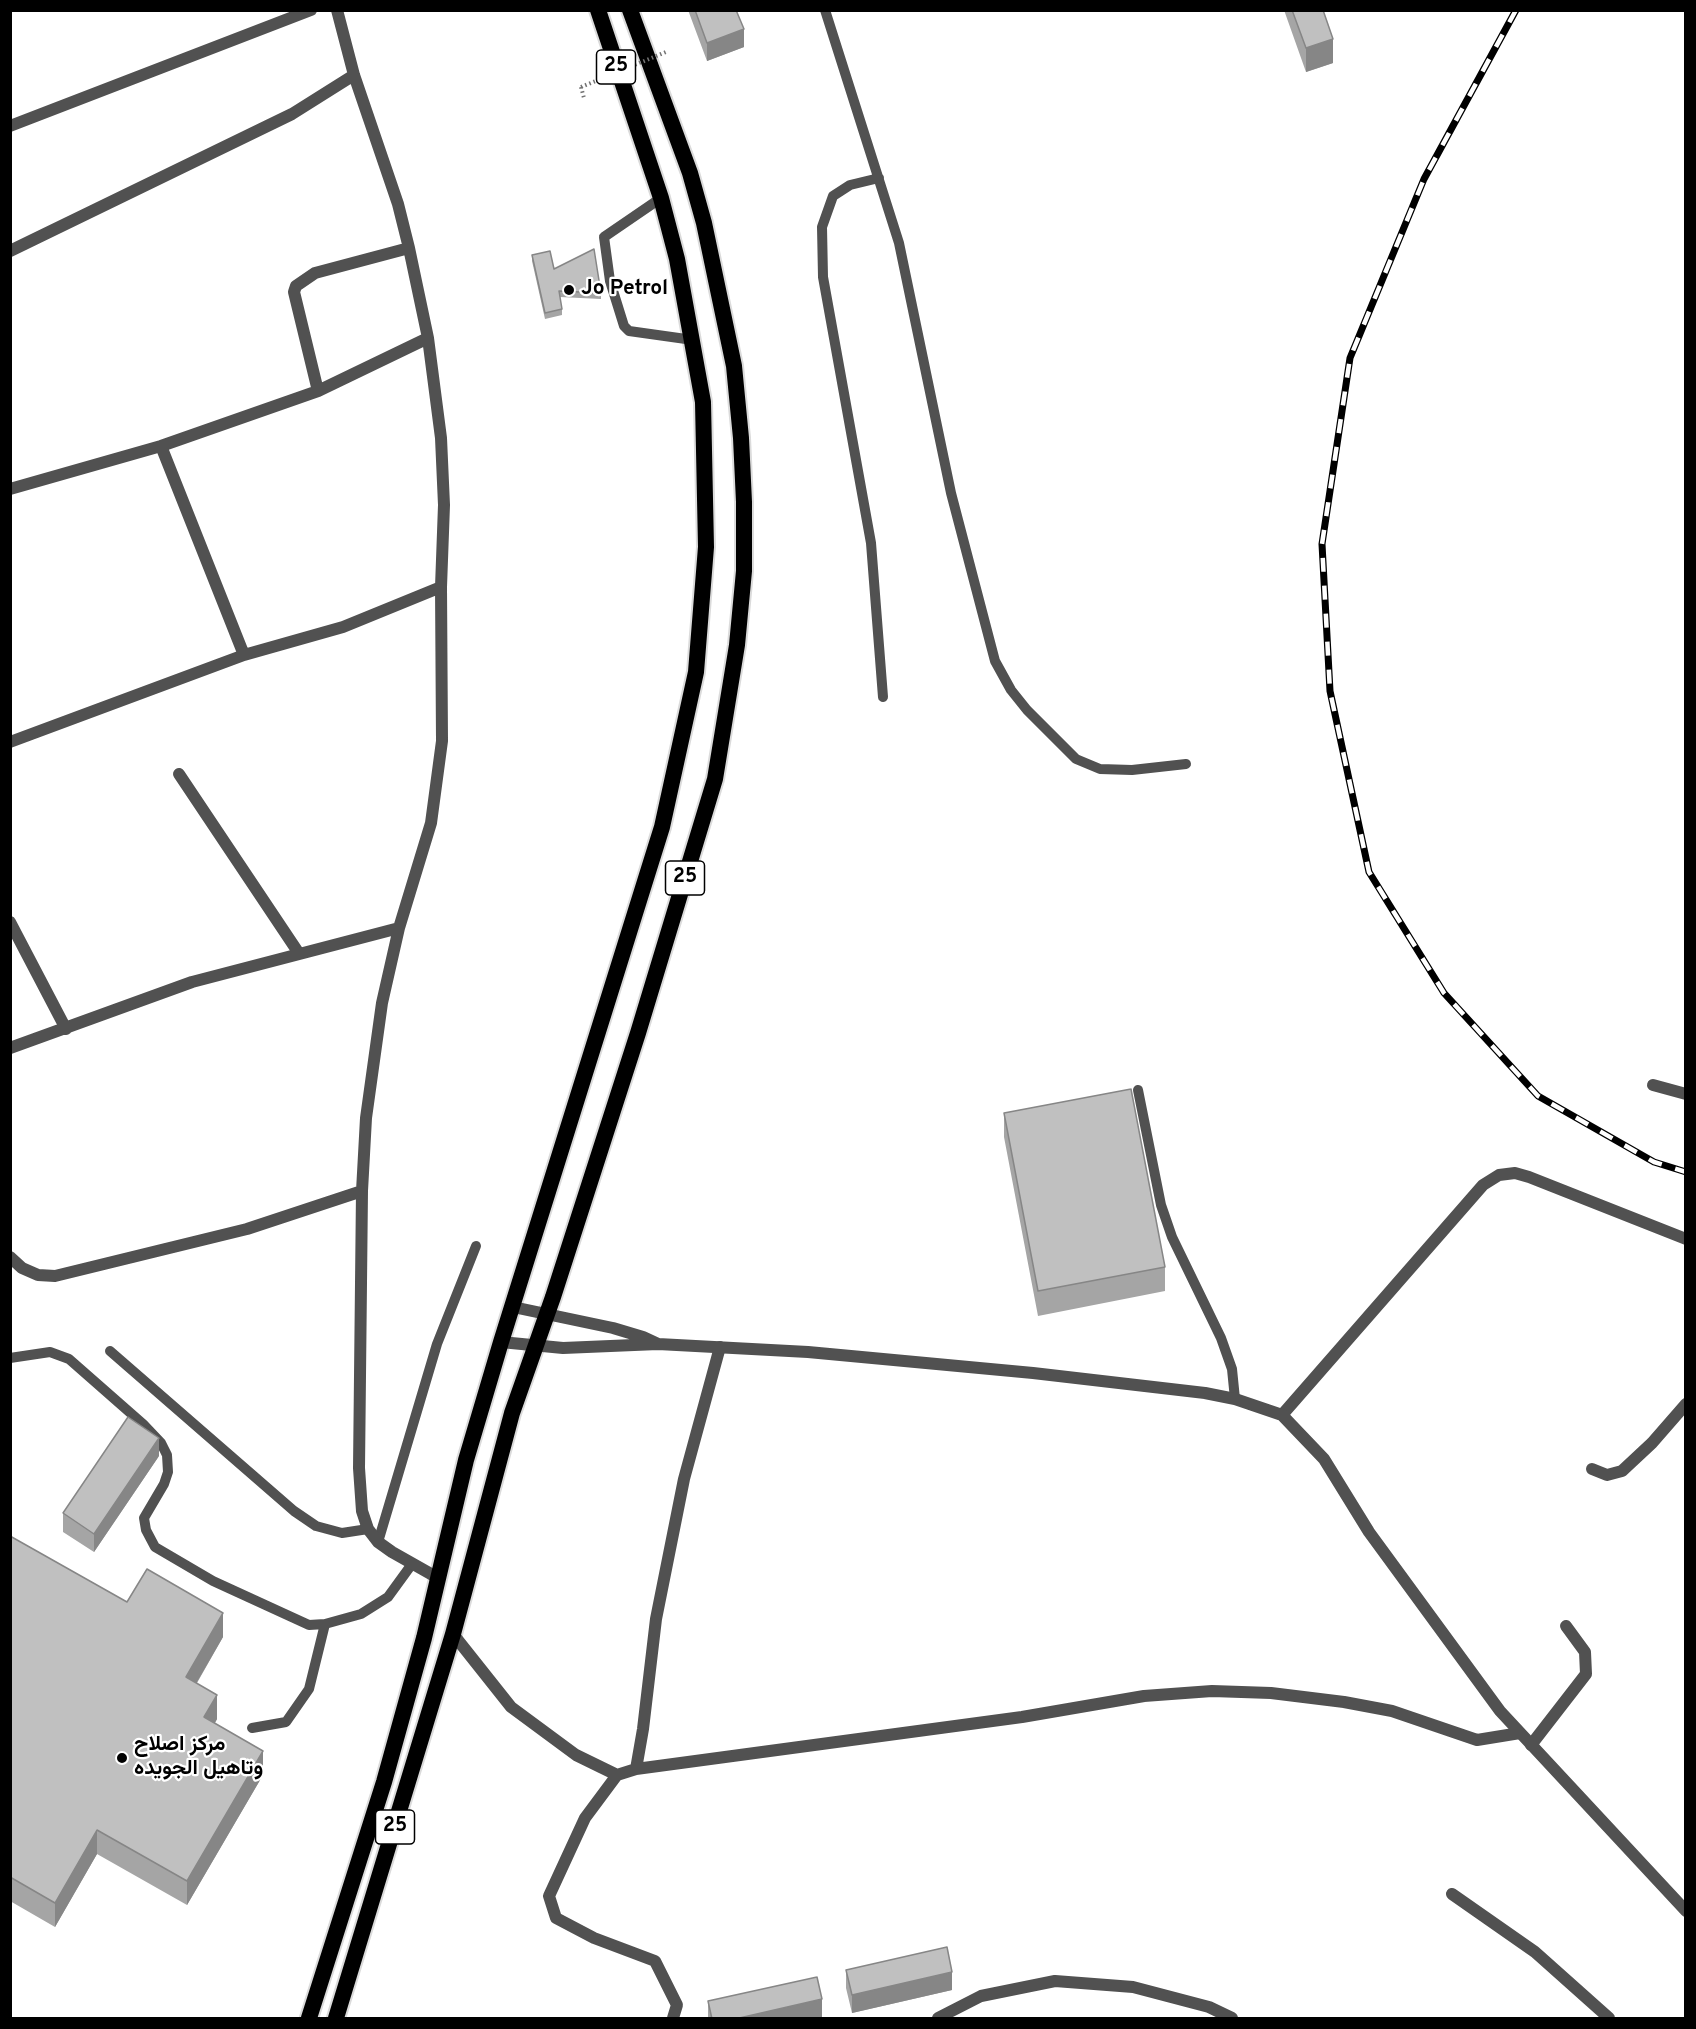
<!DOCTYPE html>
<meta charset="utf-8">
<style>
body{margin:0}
#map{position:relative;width:1696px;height:2029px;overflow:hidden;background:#fff;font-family:Overpass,sans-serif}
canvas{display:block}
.frame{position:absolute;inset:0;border:12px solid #000;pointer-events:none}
</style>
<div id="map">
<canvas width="1696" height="2029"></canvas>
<div class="frame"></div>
</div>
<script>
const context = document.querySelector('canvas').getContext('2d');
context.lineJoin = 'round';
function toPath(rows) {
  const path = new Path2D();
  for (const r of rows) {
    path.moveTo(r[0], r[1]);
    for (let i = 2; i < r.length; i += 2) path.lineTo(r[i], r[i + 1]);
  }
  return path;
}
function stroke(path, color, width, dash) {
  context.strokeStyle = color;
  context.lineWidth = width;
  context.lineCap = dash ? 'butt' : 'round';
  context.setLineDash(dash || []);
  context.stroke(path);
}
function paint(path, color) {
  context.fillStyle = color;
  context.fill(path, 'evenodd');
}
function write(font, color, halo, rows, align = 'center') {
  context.font = font + ' Overpass,Vazirmatn,sans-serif';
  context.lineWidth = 4.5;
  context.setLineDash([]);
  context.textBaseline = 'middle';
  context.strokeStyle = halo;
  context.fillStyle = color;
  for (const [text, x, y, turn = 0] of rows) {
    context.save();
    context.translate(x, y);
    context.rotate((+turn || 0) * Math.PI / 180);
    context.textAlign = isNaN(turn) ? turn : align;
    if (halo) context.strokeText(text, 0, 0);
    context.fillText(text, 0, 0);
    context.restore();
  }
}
const path = toPath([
 [581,87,584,98]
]);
const service = toPath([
 [825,10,899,243,951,493,995,661,1011,690,1027,710,1076,759,1100,769,1132,770,1186,764],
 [879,178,850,185,833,196,822,227,823,277,871,543,883,697],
 [661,198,604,237,610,281,624,326,629,331,693,340],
 [1138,1090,1161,1205,1172,1237,1221,1338,1232,1369,1235,1399],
 [110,1351,294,1511,316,1526,342,1533,368,1529],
 [10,1358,50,1352,69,1359,143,1424,161,1443,167,1455,168,1472,164,1484,144,1518,146,1530,155,1547,213,1581,309,1625,325,1624,361,1614,388,1597,412,1564],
 [378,1542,437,1344,476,1246],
 [252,1728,286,1722,309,1689,325,1624]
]);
const minor = toPath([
 [337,10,354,75,398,204,409,248,428,338,441,438,444,505,441,587,442,741,431,823,399,928,382,1003,366,1118,362,1191,359,1468,362,1511,368,1529,378,1542,392,1552,438,1578],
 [10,126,311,10],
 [10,251,292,114,354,75],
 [318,391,294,292,296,286,315,273,409,248],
 [161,446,244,655],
 [10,489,161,446,318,391,428,338],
 [10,742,244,655,343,627,441,587],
 [179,774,298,952],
 [10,922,66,1029],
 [10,1048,192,982,399,928],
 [1653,1085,1686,1094],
 [10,1257,22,1268,38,1275,55,1276,247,1229,362,1191],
 [1282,1415,1483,1185,1499,1175,1515,1173,1529,1177,1686,1239],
 [1592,1469,1607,1475,1622,1471,1652,1443,1686,1404],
 [453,1634,511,1707,576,1755,617,1775,636,1769,1022,1717,1144,1696,1212,1691,1271,1693,1344,1702,1392,1711,1477,1740,1520,1733],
 [1531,1745,1586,1674,1585,1652,1566,1626],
 [636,1769,643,1729,656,1619,684,1479,720,1347],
 [617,1775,585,1818,549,1896,556,1918,594,1938,655,1961,677,2005,673,2018],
 [1452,1894,1535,1952,1609,2018],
 [938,2018,981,1996,1055,1981,1133,1987,1209,2007,1232,2018]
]);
const tertiary = toPath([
 [513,1307,613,1328,643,1337,658,1344],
 [501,1342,563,1348,658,1344,808,1352,1033,1373,1205,1393,1235,1399,1282,1415,1324,1459,1369,1532,1500,1711,1686,1911]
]);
const trunk = toPath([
 [309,2018,384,1782,424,1638,466,1460,501,1342,662,827,696,672,706,547,703,402,677,259,661,198,598,10],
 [336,2018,453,1634,512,1413,553,1297,638,1033,715,779,737,645,744,571,744,502,741,438,734,366,704,223,690,173,630,10]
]);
const rail = toPath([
 [1516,10,1424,179,1350,358,1322,544,1330,691,1369,872,1444,993,1538,1096,1654,1162,1686,1172]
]);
const pathBridge = toPath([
 [581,87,666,52]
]);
const wall = toPath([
 [688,10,736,10,744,47,707,61],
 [1284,10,1323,10,1333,63,1306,72],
 [532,255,554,269,601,293,601,299,560,297,562,309,562,315,545,319,532,261],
 [1004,1113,1165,1267,1165,1291,1038,1316,1004,1137],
 [159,1456,94,1552,63,1532,63,1513],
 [10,1536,127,1602,223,1637,197,1683,217,1719,215,1723,263,1775,187,1905,97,1854,55,1927,10,1901],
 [846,1970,952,1990,852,2013,846,1988],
 [708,2001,822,2017,816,2019,708,2019]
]);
const shadedWall = toPath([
 [744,29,744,47,707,61,707,43],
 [1333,39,1333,63,1306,72,1306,48],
 [159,1438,159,1456,94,1552,94,1534],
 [223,1613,223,1637,186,1701,186,1677],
 [217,1695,217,1719,204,1741,204,1717],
 [263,1751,263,1775,187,1905,187,1881],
 [97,1830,97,1854,55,1927,55,1903],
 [952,1972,952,1990,852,2013,852,1995],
 [822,1999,822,2017,816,2019,735,2019]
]);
const building = toPath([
 [695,10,736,10,744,29,707,43,695,10],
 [1292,10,1323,10,1333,39,1306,48,1292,10],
 [594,249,601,293,559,291,562,309,545,313,532,255,550,251,554,269,594,249],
 [1131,1089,1165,1267,1038,1291,1004,1113,1131,1089],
 [128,1417,159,1438,94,1534,63,1513,128,1417],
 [10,1536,127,1602,147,1569,223,1613,186,1677,217,1695,204,1717,263,1751,187,1881,97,1830,55,1903,10,1877,10,1536],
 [947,1947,952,1972,852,1995,846,1970,947,1947],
 [817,1977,822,1999,735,2019,712,2019,708,2001,817,1977]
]);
const markers = [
 [569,290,6,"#000"],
 [122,1758,6,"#000"]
];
const shields = [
 [616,67,39],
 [685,878,39],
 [395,1827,39]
];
const shieldNames = [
 ["25",616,67],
 ["25",685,878],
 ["25",395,1827]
];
const poiNames = [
 ["Jo Petrol",581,290],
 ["مركز اصلاح",134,1746],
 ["وتاهيل الجويده",134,1770]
];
stroke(trunk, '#dbdbdb', 20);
stroke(path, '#737373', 4, [1.5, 3]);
stroke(service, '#515151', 10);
stroke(minor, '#515151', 12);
stroke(tertiary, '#515151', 12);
stroke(trunk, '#000', 16);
stroke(rail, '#000', 7);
stroke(rail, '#fff', 4.5, [14]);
stroke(pathBridge, '#737373', 4, [1.5, 3]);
paint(wall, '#a5a5a5');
paint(shadedWall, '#868686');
paint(building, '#c0c0c0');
stroke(building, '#868686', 1.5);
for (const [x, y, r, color] of markers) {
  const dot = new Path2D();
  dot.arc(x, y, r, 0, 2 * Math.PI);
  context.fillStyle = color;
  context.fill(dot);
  stroke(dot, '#fff', 2);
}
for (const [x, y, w] of shields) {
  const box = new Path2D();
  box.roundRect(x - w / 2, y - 17, w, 34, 4.5);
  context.fillStyle = '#fff';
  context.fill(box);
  stroke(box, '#000', 1.5);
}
write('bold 20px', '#000', null, shieldNames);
write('bold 21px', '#000', '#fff', poiNames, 'left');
</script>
